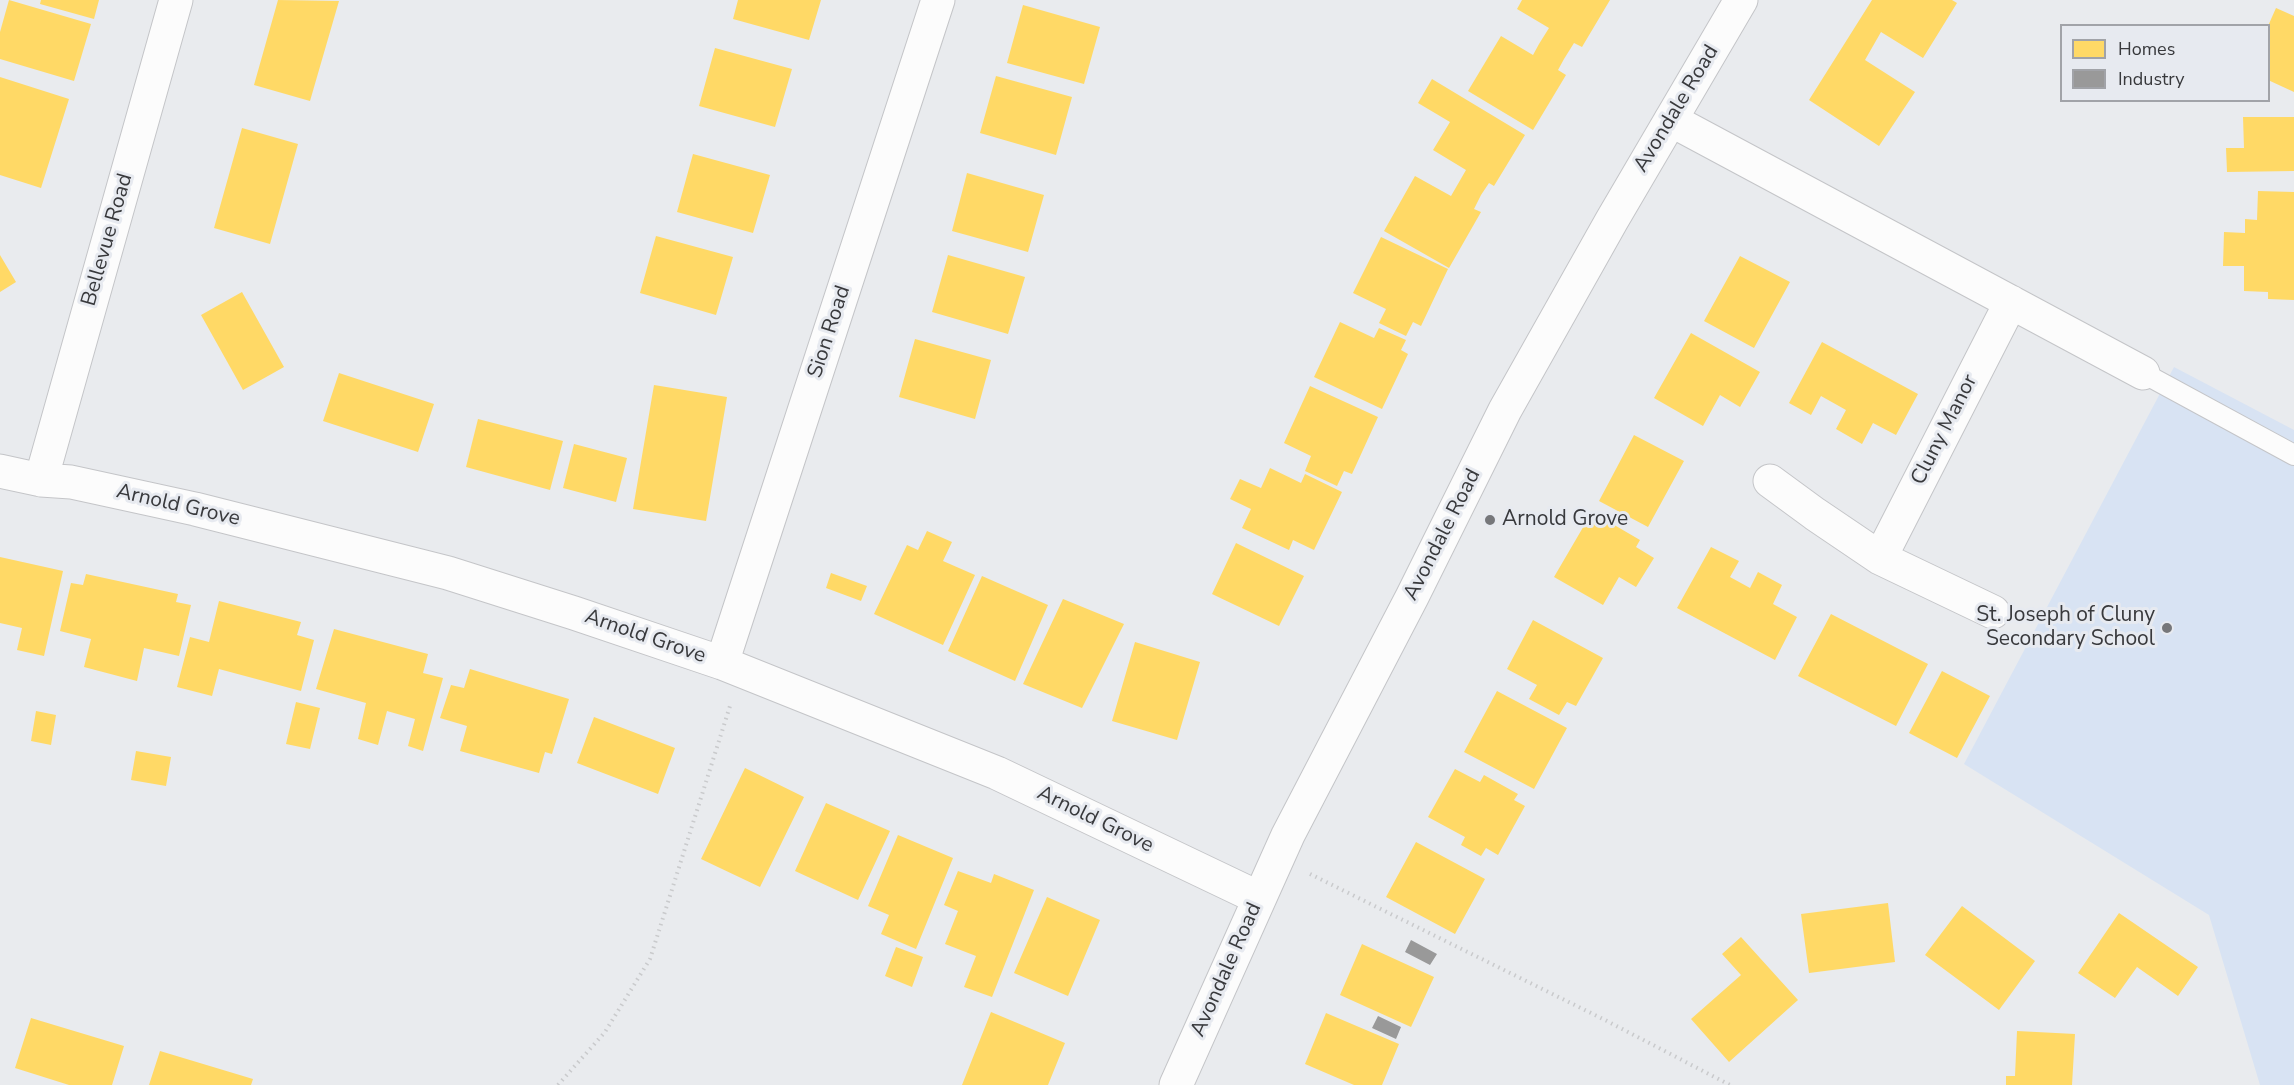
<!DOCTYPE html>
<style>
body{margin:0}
#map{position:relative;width:2294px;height:1085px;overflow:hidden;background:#e9ebee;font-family:"Nunito Sans",sans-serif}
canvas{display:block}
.legend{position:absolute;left:2060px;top:24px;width:210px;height:78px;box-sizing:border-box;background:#e7eaf0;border:2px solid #a1a3a8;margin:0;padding:8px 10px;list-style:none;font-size:18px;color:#38393c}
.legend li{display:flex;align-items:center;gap:12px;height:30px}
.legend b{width:30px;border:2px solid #a1a3a8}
</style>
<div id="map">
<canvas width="2294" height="1085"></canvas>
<ul class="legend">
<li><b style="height:16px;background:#ffd966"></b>Homes</li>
<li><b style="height:16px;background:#999"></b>Industry</li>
</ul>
</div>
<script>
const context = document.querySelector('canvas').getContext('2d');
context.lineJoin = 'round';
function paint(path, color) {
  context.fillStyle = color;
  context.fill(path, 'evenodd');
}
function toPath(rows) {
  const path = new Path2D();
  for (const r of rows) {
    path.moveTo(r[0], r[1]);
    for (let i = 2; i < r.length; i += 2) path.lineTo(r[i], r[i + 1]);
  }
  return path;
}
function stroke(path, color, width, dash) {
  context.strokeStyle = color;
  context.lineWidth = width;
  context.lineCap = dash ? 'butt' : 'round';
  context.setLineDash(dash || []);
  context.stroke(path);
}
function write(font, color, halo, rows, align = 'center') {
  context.font = font + ' "Nunito Sans",sans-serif';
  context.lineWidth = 6;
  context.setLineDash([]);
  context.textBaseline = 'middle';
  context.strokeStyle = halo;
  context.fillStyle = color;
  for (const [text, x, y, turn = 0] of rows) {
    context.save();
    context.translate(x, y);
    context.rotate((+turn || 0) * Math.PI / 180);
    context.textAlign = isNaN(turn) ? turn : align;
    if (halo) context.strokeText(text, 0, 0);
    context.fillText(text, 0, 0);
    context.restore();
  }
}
const green = toPath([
 [2174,367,2294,430,2294,1085,2260,1085,2209,915,1964,764]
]);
const homes = toPath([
 [9,0,91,24,74,81,0,59,0,32],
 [41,0,99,0,94,19,40,4],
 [278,0,339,1,310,101,254,85],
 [738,0,821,0,809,40,733,19],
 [1522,0,1610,0,1582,47,1574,43,1564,59,1558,70,1566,75,1533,130,1468,91,1501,36,1533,55,1539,44,1549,28,1517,9],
 [1872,0,1952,0,1957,3,1923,58,1881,32,1865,60,1915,92,1879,146,1809,100],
 [1023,5,1100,27,1084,84,1007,63],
 [2276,8,2294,16,2294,92,2268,80,2268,26],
 [715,48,792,69,775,127,699,106],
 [996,76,1072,97,1056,155,980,133],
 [0,77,69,99,41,188,0,175],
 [1432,79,1525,135,1494,186,1489,183,1481,195,1474,209,1481,212,1449,268,1384,231,1415,176,1451,196,1466,170,1433,150,1450,122,1418,103],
 [2243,117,2294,117,2294,171,2227,172,2226,148,2244,148],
 [242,128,298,144,270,244,214,228],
 [693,154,770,175,753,233,677,212],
 [967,173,1044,195,1028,252,952,231],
 [2258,191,2294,192,2294,300,2268,299,2268,292,2244,291,2244,266,2223,266,2224,232,2245,233,2245,219,2257,220],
 [656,236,733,257,716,315,640,293],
 [1381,237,1448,269,1421,326,1413,322,1406,336,1379,323,1386,309,1353,293],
 [0,255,16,282,0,292],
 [948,255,1025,277,1008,334,932,312],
 [1740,256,1790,282,1754,348,1704,321],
 [242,292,284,367,243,390,201,315],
 [1340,322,1374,338,1379,328,1406,340,1401,350,1408,354,1382,409,1314,377],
 [1691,333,1760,372,1740,407,1720,395,1703,426,1654,398],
 [915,339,991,360,975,419,899,397],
 [1822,342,1918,394,1896,435,1873,423,1862,444,1836,429,1846,410,1821,396,1811,415,1789,403],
 [339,373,434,404,418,452,323,421],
 [654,385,727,397,706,521,633,509],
 [1310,386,1378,417,1352,474,1344,471,1337,486,1305,471,1311,456,1284,443],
 [478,419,563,441,550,490,466,467],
 [1634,435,1684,461,1648,527,1599,501],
 [574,444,627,458,616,502,563,488],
 [1270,468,1301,483,1305,474,1342,492,1314,550,1293,540,1289,550,1242,528,1251,509,1230,499,1240,479,1261,488],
 [1592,512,1640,540,1636,547,1654,558,1636,587,1619,577,1603,605,1554,577],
 [927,531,952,542,943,561,975,575,943,645,874,614,907,545,918,550],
 [1236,543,1304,576,1279,626,1212,594],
 [1711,547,1739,561,1730,577,1750,588,1758,572,1782,585,1773,604,1797,617,1775,660,1677,608],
 [0,557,63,571,44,656,17,650,22,628,0,623],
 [831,573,867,586,861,601,826,588],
 [86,574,178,594,176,602,191,605,179,656,144,648,137,681,84,667,91,639,60,631,71,583,83,585],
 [982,576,1048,605,1015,681,948,651],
 [1063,599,1124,624,1082,708,1023,684],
 [219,601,301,622,297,635,314,640,301,691,219,669,212,696,177,687,190,637,209,642],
 [1831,614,1928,664,1896,726,1798,676],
 [1533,620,1603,658,1576,706,1567,702,1559,715,1529,699,1537,685,1507,669],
 [334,629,428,654,423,673,443,678,423,751,408,746,415,719,387,711,378,745,358,739,366,703,316,689],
 [1135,642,1200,662,1177,740,1112,721],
 [470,669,569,699,552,754,545,752,539,773,460,751,467,726,440,718,451,685,464,688],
 [1942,671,1990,696,1957,758,1909,733],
 [1497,691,1567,728,1534,789,1464,752],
 [296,702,320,708,310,749,286,744],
 [36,711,56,715,51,745,31,741],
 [594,717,675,748,658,794,577,763],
 [136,751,171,757,166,786,131,780],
 [745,768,804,797,760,887,701,859],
 [1455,769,1480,782,1484,775,1518,794,1514,800,1525,806,1498,855,1486,848,1481,856,1461,845,1465,837,1428,817],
 [826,803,890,831,858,900,795,871],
 [898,835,953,858,916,949,881,934,889,915,868,906],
 [1416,842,1485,879,1455,934,1386,897],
 [958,871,991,883,994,874,1034,890,992,997,964,987,976,956,945,944,958,911,944,905],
 [1047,897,1100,920,1068,996,1014,973],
 [1888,903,1895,962,1809,973,1801,914],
 [1962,906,2035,961,1999,1010,1925,955],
 [2119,913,2198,967,2178,996,2137,967,2115,998,2078,973],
 [1741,937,1798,1000,1729,1062,1691,1019,1741,975,1722,954],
 [1362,944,1434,977,1411,1027,1340,995],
 [896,947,923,957,912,987,885,976],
 [991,1012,1065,1043,1048,1085,962,1085],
 [1326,1013,1399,1044,1382,1085,1354,1085,1305,1064],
 [31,1018,124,1046,112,1085,69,1085,15,1068],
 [2017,1031,2075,1034,2072,1085,2006,1085,2006,1076,2015,1076],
 [160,1051,253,1079,251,1085,149,1085]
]);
const industry = toPath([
 [1411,940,1437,954,1430,965,1405,952],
 [1378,1016,1401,1027,1396,1039,1372,1028]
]);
const path = toPath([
 [1310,874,1605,1020,1730,1085],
 [558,1085,605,1032,650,959,730,706]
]);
const service = toPath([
 [2143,373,2294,455]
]);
const minor = toPath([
 [1671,120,2143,373],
 [0,471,41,480,71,482,195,509,448,573,574,613,722,663,997,773,1259,898],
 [41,480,176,0],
 [1770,481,1815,514,1880,558,1993,612],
 [1880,558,2011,302],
 [722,663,938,0]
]);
const tertiary = toPath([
 [1176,1085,1288,835,1412,597,1505,410,1612,220,1741,0]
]);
const markers = [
 [1490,520,6,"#76777a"],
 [2167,628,6,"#76777a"]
];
const streetNames = [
 ["Avondale Road",1677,109,-59],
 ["Bellevue Road",108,240,-74],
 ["Sion Road",830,332,-72],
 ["Cluny Manor",1945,430,-63],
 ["Arnold Grove",178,506,13],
 ["Avondale Road",1443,535,-63],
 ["Arnold Grove",645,637,19],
 ["Arnold Grove",1095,820,26],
 ["Avondale Road",1227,970,-66]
];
const poiNames = [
 ["Arnold Grove",1502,520],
 ["St. Joseph of Cluny",2155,616,"right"],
 ["Secondary School",2155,640,"right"]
];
paint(green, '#d8e3f3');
paint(homes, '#ffd966');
paint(industry, '#999');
stroke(service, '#c4c5c8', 22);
stroke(minor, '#c4c5c8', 35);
stroke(tertiary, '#c4c5c8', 35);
stroke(path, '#c9cacc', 4, [1.5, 4.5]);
stroke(service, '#fcfcfc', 20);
stroke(minor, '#fcfcfc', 33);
stroke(tertiary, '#fcfcfc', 33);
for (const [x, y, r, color] of markers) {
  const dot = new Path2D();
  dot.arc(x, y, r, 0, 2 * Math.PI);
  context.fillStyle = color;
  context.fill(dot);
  stroke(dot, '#e7eaf0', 2);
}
write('21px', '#38393c', '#e7eaf0', streetNames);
write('21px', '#38393c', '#e7eaf0', poiNames, 'left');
</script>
